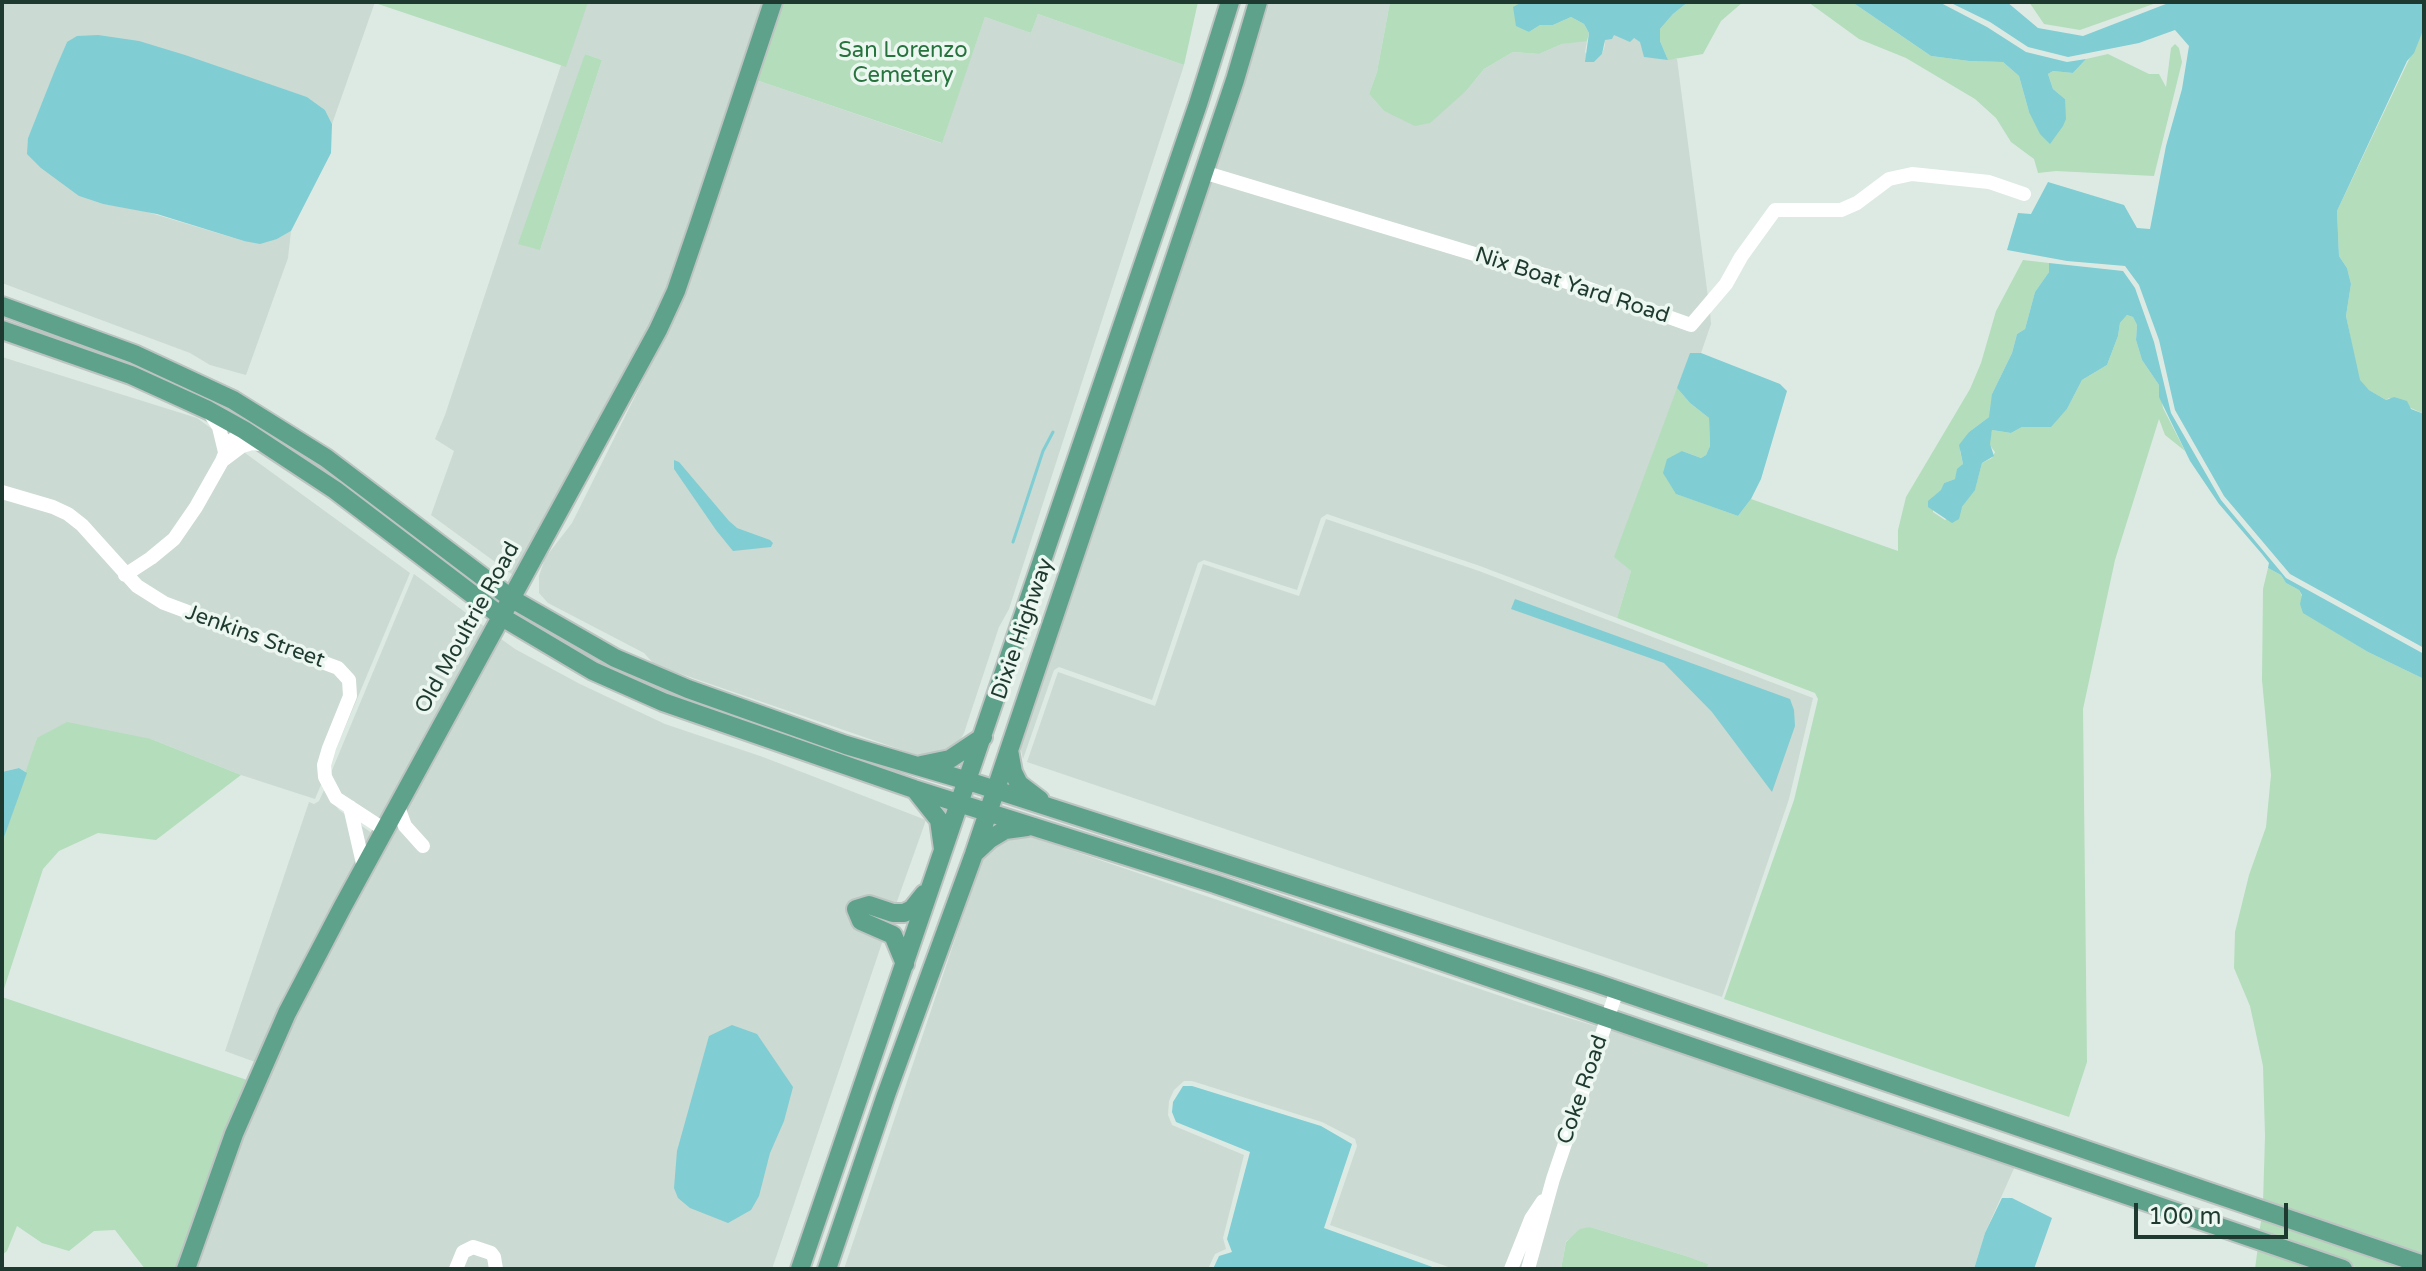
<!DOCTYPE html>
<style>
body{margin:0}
#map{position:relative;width:2426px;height:1271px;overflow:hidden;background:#ddeae3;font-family:"Varela Round",sans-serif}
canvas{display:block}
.frame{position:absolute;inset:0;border:4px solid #1e3a30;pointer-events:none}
.scale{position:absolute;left:2134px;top:1203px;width:154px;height:36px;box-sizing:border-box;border:4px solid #1e3a30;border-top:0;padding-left:10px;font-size:24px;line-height:28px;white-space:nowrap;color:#1e3a30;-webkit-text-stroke:6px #edf7f1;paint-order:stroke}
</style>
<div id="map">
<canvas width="2426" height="1271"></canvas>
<div class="frame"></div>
<div class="scale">100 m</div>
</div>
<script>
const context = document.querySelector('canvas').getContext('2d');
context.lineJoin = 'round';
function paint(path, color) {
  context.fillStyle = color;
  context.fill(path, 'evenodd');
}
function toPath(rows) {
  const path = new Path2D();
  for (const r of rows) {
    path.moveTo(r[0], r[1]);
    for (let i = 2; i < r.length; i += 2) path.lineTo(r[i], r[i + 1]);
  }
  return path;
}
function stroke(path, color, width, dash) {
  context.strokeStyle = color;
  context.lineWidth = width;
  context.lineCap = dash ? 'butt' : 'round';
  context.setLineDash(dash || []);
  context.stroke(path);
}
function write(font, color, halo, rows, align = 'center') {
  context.font = font + ' "Varela Round",sans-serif';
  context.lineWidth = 7;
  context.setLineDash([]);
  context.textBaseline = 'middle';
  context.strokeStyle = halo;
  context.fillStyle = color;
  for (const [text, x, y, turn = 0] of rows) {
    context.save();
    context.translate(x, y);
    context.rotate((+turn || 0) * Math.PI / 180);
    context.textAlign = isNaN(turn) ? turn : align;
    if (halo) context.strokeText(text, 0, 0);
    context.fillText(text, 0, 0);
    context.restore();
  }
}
const built = toPath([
 [2,2,375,2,332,124,325,110,307,97,246,77,67,42,28,138,79,196,103,204,134,208,244,241,277,239,291,231,288,258,246,375,210,365,190,353,2,283],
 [582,2,767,2,671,289,517,578,431,515,454,451,435,439,445,415],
 [585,54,602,60,540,250],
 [1270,2,1390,2,1377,72,1369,94,1384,111,1415,124,1467,90,1484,69,1513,52,1539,54,1562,44,1583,40,1587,41,1585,52,1594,62,1602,54,1605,45,1604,40,1614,34,1634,38,1641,42,1645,57,1677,59,1708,297,1689,318,1215,169],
 [1038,14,1184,65,1009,609,999,627,964,733,958,744,946,755,922,757,655,665,644,653,548,603,539,593,539,576,545,558,572,523,681,304,756,80,941,143,985,17,1031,33],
 [1211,181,1585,293,1688,331,1710,311,1711,324,1701,353,1690,354,1615,557,1631,571,1617,618,1480,566,1327,514,1321,518,1297,590,1204,560,1198,563,1152,700,1059,667,1054,670,1023,759,1020,746],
 [2,357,197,418,410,573,315,799,241,775,151,739,37,738,27,773,19,768,2,772],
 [1326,519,1479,571,1813,698,1789,799,1722,997,1027,762,1058,672,1155,706,1203,564,1299,596],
 [414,574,489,630,382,825,339,794,330,775],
 [497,636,515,649,580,684,665,724,763,757,926,820,895,907,859,902,884,937,772,1269,191,1269,260,1084,389,834],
 [324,790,339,810,376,836,258,1063,225,1051,309,802,314,804,319,801],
 [1020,833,1530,1006,1771,1080,2016,1164,1985,1233,1974,1269,1706,1269,1707,1264,1686,1256,1590,1227,1566,1241,1561,1269,1454,1269,1330,1225,1357,1146,1355,1139,1322,1122,1192,1081,1184,1081,1174,1090,1169,1101,1168,1115,1172,1125,1244,1155,1223,1238,1226,1249,1215,1254,1208,1269,844,1269,985,850,993,843]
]);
const green = toPath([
 [372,2,588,2,566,67],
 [781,2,1198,2,1184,65,1038,14,1031,33,985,17,942,143,756,80],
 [1390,2,1522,2,1513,8,1529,32,1540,25,1553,25,1571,17,1584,24,1589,33,1587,41,1562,44,1539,54,1513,52,1484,69,1467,90,1430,123,1415,126,1384,111,1369,94,1377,72],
 [1688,2,1743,2,1721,21,1703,54,1668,60,1660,41,1660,29,1673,14],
 [1808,2,1852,2,1931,56,1969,61,2003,62,2019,76,2029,112,2065,99,2053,89,2048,74,2053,71,2073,73,2086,59,2108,54,2149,74,2159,74,2166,87,2171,48,2175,44,2179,48,2182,62,2154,176,2056,171,2038,173,2034,159,2011,142,1996,118,1975,99,1906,58,1859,39],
 [2029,2,2159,2,2080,30,2044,24],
 [2424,28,2424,414,2389,398,2386,400,2369,390,2359,380,2346,316,2351,284,2347,268,2339,256,2337,211],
 [585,54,602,60,540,250,518,244],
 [2023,260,2049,263,2049,272,2035,292,2025,329,2017,334,2012,353,1992,394,1992,412,1989,417,1969,432,1960,451,1963,464,1955,479,1944,483,1942,490,1933,497,1933,512,1945,520,1962,507,1975,489,1982,463,1992,458,1995,452,1989,444,1992,430,2011,433,2022,427,2051,426,2067,409,2082,380,2107,365,2118,336,2120,323,2127,315,2133,317,2137,325,2136,340,2142,360,2159,385,2163,408,2185,451,2165,435,2159,419,2115,560,2083,709,2087,1062,2069,1117,1724,999,1794,800,1818,699,1815,693,1617,618,1631,571,1614,557,1677,388,1690,403,1709,418,1710,446,1706,455,1701,458,1682,451,1677,494,1738,516,1751,499,1898,551,1898,530,1906,497,1970,389,1981,363,1996,311],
 [2268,568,2281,575,2286,583,2299,590,2313,618,2368,652,2424,679,2424,1258,2263,1203,2265,1136,2263,1066,2250,1006,2234,968,2235,932,2249,875,2266,827,2271,775,2262,680,2263,589],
 [67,722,151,739,241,775,156,840,98,833,59,851,43,869,2,995,2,843,37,738],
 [2,997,250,1081,180,1269,145,1269,115,1230,94,1231,69,1251,42,1243,17,1226,7,1251,2,1255],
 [2262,1215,2419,1269,2361,1269,2259,1234],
 [1590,1227,1686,1256,1708,1264,1706,1269,1561,1269,1566,1242,1580,1229],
 [2258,1246,2324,1269,2255,1269]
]);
const water = toPath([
 [1522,2,1688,2,1673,14,1660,29,1660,41,1668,60,1644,57,1640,42,1634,38,1630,42,1614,35,1612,39,1605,40,1602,54,1594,62,1585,62,1589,33,1584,24,1571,17,1553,25,1540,25,1529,32,1516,26,1513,7],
 [1852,2,1939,2,1987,27,2026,52,2067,62,2086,59,2073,73,2053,71,2048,74,2053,89,2065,99,2066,119,2063,126,2050,144,2040,134,2029,112,2019,76,2003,62,1969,61,1931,56],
 [1949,2,2007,2,2038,28,2083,36,2171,2,2424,2,2424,28,2414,53,2407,61,2337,211,2339,256,2347,268,2351,284,2346,316,2360,380,2369,390,2386,400,2394,397,2407,401,2411,409,2424,414,2424,648,2290,574,2224,496,2175,410,2159,340,2139,285,2125,266,2067,261,2007,250,2018,213,2031,214,2048,182,2124,205,2137,228,2150,229,2166,146,2182,89,2189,46,2175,30,2139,43,2068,57,2028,47,1990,22],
 [98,35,139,41,185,55,307,97,325,110,332,124,331,153,291,231,277,239,260,244,244,241,157,214,103,204,79,196,41,168,27,154,28,138,55,70,67,42,77,36],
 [2049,263,2123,271,2135,288,2154,342,2171,413,2221,500,2286,578,2424,654,2424,679,2368,652,2303,613,2300,604,2302,595,2299,590,2286,583,2281,575,2268,568,2269,563,2262,554,2219,504,2190,461,2159,397,2159,385,2142,360,2136,340,2137,325,2133,317,2127,315,2120,323,2118,336,2107,365,2082,380,2067,409,2051,427,2022,427,2011,433,1992,430,1990,444,1994,456,1982,463,1975,490,1962,507,1959,519,1952,523,1928,507,1928,501,1941,490,1944,483,1955,479,1957,469,1963,464,1959,445,1969,432,1989,417,1992,394,2012,353,2017,334,2025,329,2035,292,2049,272],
 [1690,353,1701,353,1780,384,1787,391,1761,479,1751,499,1738,516,1676,494,1663,473,1667,459,1682,451,1701,458,1706,455,1710,446,1709,418,1690,403,1677,388],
 [674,460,679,462,729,521,737,528,770,540,773,543,771,547,733,551,716,530,674,469],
 [1515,599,1790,699,1794,710,1795,726,1772,792,1712,712,1664,663,1511,609],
 [19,768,27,773,2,843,2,772],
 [732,1025,757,1034,793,1087,784,1121,770,1153,759,1196,751,1210,728,1223,690,1208,678,1198,674,1188,677,1151,709,1036],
 [1183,1086,1192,1086,1321,1126,1352,1144,1324,1228,1438,1269,1213,1269,1219,1256,1232,1252,1227,1239,1250,1152,1176,1122,1172,1112,1173,1102],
 [2002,1198,2012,1198,2052,1218,2034,1269,1974,1269,1985,1233]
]);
const stream = toPath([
 [1013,542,1043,451,1053,432]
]);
const minor = toPath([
 [1203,172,1587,288,1691,325,1726,284,1741,257,1775,210,1841,210,1857,203,1889,179,1912,174,1989,182,2024,194],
 [208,410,219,427,225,452],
 [222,461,242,446,252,443,268,445],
 [2,492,53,507,68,514,82,525,137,586,164,603,338,668,349,680,350,696,329,748,324,765,325,777,336,798,385,830],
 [125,575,151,558,174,539,196,507,222,461,229,443,244,430],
 [350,807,364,868],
 [398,807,405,826,423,846],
 [456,1269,463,1252,473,1247,491,1253,494,1257,496,1269],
 [1511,1269,1531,1219,1543,1201],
 [1528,1269,1553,1179,1617,990]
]);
const major = toPath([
 [2,306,134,354,233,400,326,458,512,599,615,658,688,689,846,745,968,781,1596,983,2424,1265],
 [2,330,131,375,208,410,244,430,335,490,502,617,593,671,663,702,914,789,1215,884,2343,1269],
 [1009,750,1013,772,1019,784,1040,800],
 [921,765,950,759,983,737],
 [916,791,939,820,943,849],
 [976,852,990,839,1005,830,1027,827],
 [905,964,893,935,861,921,856,909,869,905,893,913,904,913,912,909,924,894],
 [186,1269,234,1134,287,1013,343,906,658,330,676,291,699,224,773,2],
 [800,1269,1198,104,1230,2],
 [827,1269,886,1095,974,854,1235,80,1258,2]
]);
const parkNames = [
 ["San Lorenzo",903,51],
 ["Cemetery",903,76]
];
const streetNames = [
 ["Nix Boat Yard Road",1572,286,18],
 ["Old Moultrie Road",468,628,-61],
 ["Dixie Highway",1023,629,-71],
 ["Jenkins Street",255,637,20],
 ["Coke Road",1583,1090,-71]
];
paint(built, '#cbdad2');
paint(green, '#b4ddbc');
paint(water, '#80cdd3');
stroke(stream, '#80cdd3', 3);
stroke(major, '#bcc4c1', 22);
stroke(minor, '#fff', 14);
stroke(major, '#5ea28b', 18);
write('22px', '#26733e', '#edf7f1', parkNames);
write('22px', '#1e3a30', '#edf7f1', streetNames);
</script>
